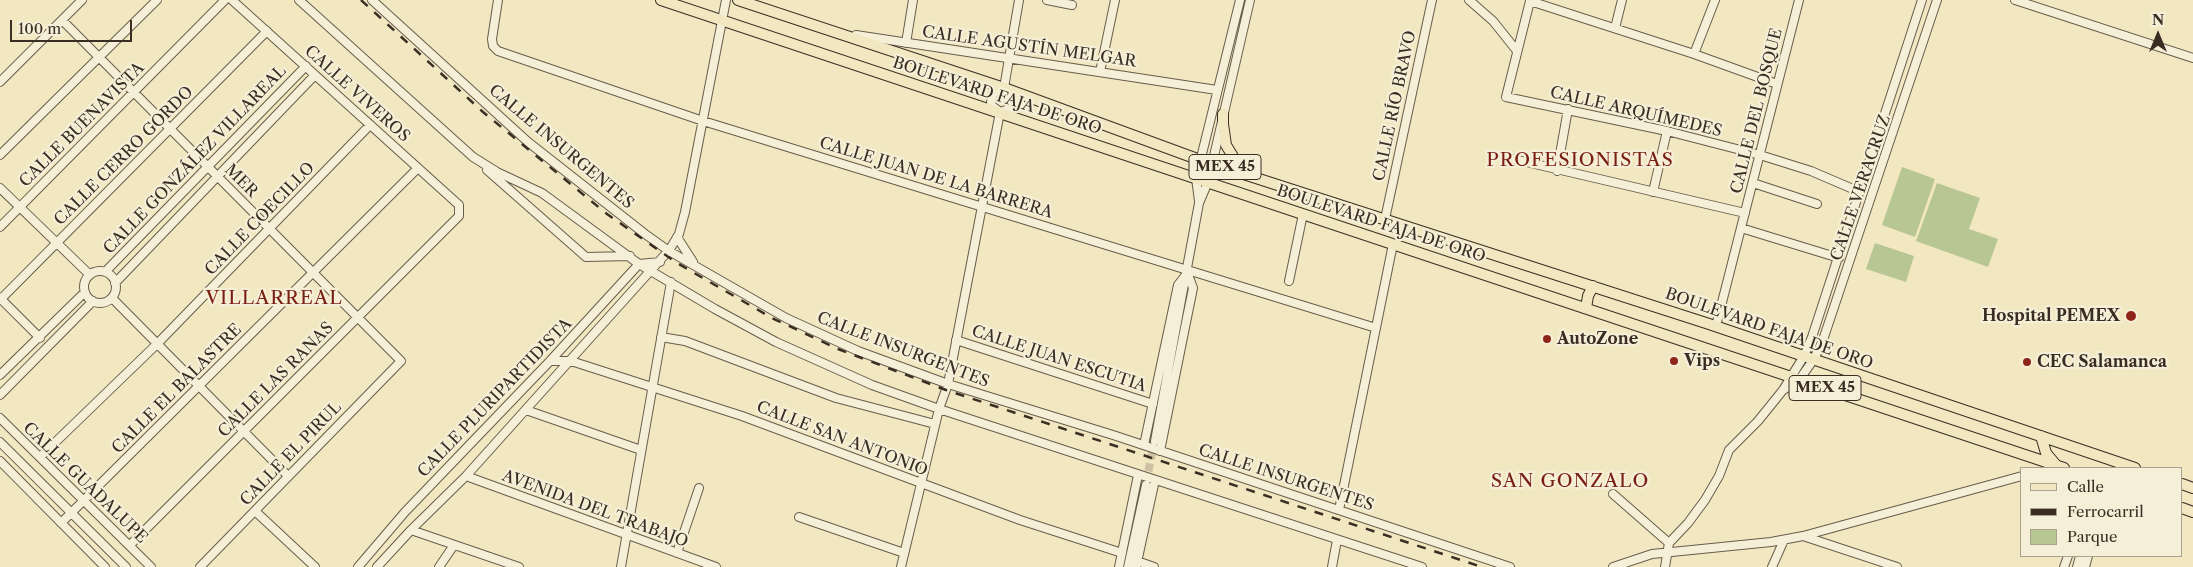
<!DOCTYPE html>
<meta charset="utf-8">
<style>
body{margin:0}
#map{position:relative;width:2193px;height:567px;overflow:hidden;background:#f1e7c1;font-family:"Libre Caslon Text",serif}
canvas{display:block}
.legend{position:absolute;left:2020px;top:467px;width:162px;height:90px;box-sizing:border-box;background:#f6efd7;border:1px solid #aba18f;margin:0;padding:6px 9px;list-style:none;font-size:15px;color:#3a2d24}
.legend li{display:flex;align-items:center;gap:10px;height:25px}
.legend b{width:25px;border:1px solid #aba18f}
.north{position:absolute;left:2133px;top:10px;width:50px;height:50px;-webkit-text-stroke:4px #f6efd7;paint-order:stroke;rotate:0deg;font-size:14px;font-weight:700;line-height:20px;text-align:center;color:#3a2d24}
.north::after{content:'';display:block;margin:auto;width:18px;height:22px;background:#3a2d24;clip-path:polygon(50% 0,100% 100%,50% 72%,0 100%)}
.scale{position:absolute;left:10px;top:20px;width:122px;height:22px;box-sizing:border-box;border:2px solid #3a2d24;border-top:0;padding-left:6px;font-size:15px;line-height:18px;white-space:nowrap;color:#3a2d24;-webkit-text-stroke:4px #f6efd7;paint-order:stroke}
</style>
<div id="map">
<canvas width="2193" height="567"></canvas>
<ul class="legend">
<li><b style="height:6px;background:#f1e7c1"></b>Calle</li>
<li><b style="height:6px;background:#3a2d24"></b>Ferrocarril</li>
<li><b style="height:14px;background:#b8c694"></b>Parque</li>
</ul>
<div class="north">N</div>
<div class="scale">100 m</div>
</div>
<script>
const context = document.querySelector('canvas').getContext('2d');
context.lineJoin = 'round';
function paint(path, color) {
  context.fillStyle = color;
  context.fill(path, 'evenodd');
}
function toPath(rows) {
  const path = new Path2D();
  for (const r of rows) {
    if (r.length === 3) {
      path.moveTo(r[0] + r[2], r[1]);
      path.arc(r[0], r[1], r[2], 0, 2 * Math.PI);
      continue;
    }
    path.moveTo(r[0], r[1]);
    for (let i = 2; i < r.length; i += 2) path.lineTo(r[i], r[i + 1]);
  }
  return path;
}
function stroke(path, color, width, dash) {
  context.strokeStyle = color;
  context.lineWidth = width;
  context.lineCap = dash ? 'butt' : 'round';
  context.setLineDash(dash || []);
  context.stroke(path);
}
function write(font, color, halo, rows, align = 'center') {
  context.font = font + ' "Libre Caslon Text",serif';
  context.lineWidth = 4.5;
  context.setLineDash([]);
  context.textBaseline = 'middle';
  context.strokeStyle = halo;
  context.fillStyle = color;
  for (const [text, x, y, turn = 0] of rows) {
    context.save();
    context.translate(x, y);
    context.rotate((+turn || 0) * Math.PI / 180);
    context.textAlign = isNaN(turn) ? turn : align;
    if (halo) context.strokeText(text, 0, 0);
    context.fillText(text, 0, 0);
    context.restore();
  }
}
const green = toPath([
 [1902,167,1935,179,1915,237,1882,225],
 [1937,183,1980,198,1969,229,1998,239,1988,267,1916,241],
 [1875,243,1914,256,1906,282,1866,269]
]);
const minorTunnel = toPath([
 [1146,483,1154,443]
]);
const minor = toPath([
 [299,0,473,157,497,172,542,193,639,264,715,309,776,342,872,385,939,409,1422,567],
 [372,0,528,142,645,234,669,251,786,318,858,351,948,384,1113,435,1510,567],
 [498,0,492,39,493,46,498,51,703,121,1376,328],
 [1047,0,1072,5],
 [1469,0,1493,21,1517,51],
 [2015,0,2193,58],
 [62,20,401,361,200,567],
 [1615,28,1622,0],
 [856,35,1217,90],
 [906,43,913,0],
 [1694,54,1715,0],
 [1100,72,1115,0],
 [0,82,82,0],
 [1777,84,1694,54,1530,1,1506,97,1667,131,1760,155,1811,171,1860,192],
 [1004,88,1019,0],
 [999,111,992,106,991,102,993,94,1004,88],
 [1000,112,1012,108,1015,101,1007,91],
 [0,155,157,0],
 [1505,157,1745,213],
 [487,170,586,257,630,256],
 [1557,171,1568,109],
 [1753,183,1817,204],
 [0,188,90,275],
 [1653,192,1667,131],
 [1199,201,1196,178,1240,0],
 [1385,219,1432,0],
 [0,227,225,0],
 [1741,228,1839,258],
 [677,237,693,262],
 [100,287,16],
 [105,272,306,66],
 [1289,281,1303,214],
 [115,283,315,75],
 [0,298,40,338],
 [112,298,288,476],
 [0,300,267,31],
 [1716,326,1799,0],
 [661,337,685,341,836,398,935,424],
 [956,340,1153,404],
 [550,361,571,361,742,416,1020,520,1122,553],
 [0,375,85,292],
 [1785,389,1799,380,1814,359,1823,340,1937,0],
 [0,395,93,301],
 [526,410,641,450],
 [0,418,151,567],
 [1155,441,1199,203,1208,182,1250,0],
 [0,442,126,567],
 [1144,445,1178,285,1185,276],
 [1160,451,1193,288,1187,272],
 [40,457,157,344,370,125],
 [0,461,105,567],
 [466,476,716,567],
 [1613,494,1669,543],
 [1339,510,1393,244],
 [255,511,315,567],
 [799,517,904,553],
 [61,523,418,168],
 [411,530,519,567],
 [1803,536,1897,567],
 [130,545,459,216,459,205,232,0],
 [677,553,699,488],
 [1137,561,1154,567],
 [358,567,405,512,550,361,639,264,660,262],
 [377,567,411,530,466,476,670,249,679,234,685,212,726,0],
 [439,567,454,545],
 [621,567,671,282],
 [901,567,939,409,948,384,1000,112],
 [1119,567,1138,475],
 [1128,567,1146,485],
 [1136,567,1155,480],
 [1332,567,1337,540],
 [1613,567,1652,554,1771,542,1803,536,2022,476],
 [1665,567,1669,543,1688,523,1705,500,1719,476,1729,450,1758,421,1783,390,1804,356,1812,337,1922,0],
 [1772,567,1784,540],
 [2064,567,2068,556],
 [2077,567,2080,556],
 [2085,567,2088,556]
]);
const major = toPath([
 [661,0,2064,468],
 [738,0,1004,88,1200,160,1706,323,2135,468],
 [1223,114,1223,124,1226,145,1243,173],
 [1586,308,1588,296,1593,286],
 [2041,436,2046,453,2056,465],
 [2182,484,2193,488],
 [2182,508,2193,512]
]);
const rail = toPath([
 [361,0,483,112,607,214,677,263,772,318,838,349,946,390,1482,567]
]);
const markers = [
 [2131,316,6,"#8f2418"],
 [1547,339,5,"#8f2418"],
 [1674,361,5,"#8f2418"],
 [2027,362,5,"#8f2418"]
];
const shields = [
 [1225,167,72],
 [1825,388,72]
];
const shieldNames = [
 ["MEX 45",1225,167],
 ["MEX 45",1825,388]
];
const streetNames = [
 ["CALLE AGUSTÍN MELGAR",1029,47,8],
 ["CALLE VIVEROS",357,94,42],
 ["BOULEVARD FAJA DE ORO",997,96,18],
 ["CALLE RÍO BRAVO",1395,106,-78],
 ["CALLE DEL BOSQUE",1757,111,-76],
 ["CALLE ARQUÍMEDES",1636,112,13],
 ["CALLE BUENAVISTA",82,125,-45],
 ["CALLE INSURGENTES",561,147,40],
 ["CALLE CERRO GORDO",124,156,-45],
 ["CALLE GONZÁLEZ VILLAREAL",195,160,-46],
 ["CALLE JUAN DE LA BARRERA",936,178,17],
 ["MER",241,181,45],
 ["CALLE VERACRUZ",1861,188,-71],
 ["CALLE COECILLO",260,219,-46],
 ["BOULEVARD FAJA DE ORO",1381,224,18],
 ["BOULEVARD FAJA DE ORO",1769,329,19],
 ["CALLE INSURGENTES",903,350,21],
 ["CALLE JUAN ESCUTIA",1059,359,18],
 ["CALLE LAS RANAS",276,380,-45],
 ["CALLE EL BALASTRE",177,389,-45],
 ["CALLE PLURIPARTIDISTA",495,398,-46],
 ["CALLE SAN ANTONIO",842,439,21],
 ["CALLE EL PIRUL",291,454,-46],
 ["CALLE INSURGENTES",1286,478,18],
 ["CALLE GUADALUPE",85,483,44],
 ["AVENIDA DEL TRABAJO",595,509,20]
];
const poiNames = [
 ["Hospital PEMEX",2120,316,"right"],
 ["AutoZone",1557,339],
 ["Vips",1684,361],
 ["CEC Salamanca",2037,362]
];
const quarterNames = [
 ["PROFESIONISTAS",1580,161],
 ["VILLARREAL",274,299],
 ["SAN GONZALO",1570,482]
];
paint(green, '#b8c694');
stroke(minorTunnel, '#ccc2a2', 8, [8, 4]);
stroke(minor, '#685c4b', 10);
stroke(major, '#3a2d24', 12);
stroke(minor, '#f6efd7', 8);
stroke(major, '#f1e7c1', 10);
stroke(rail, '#3a2d24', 2.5, [9, 9]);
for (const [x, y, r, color] of markers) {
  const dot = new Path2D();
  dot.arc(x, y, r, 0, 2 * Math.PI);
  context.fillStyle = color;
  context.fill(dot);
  stroke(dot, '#f6efd7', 2);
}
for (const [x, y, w] of shields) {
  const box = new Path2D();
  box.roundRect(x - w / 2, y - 12.5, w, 25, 4);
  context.fillStyle = '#f6efd7';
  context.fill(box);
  stroke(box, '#3a2d24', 1);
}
write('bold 15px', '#3a2d24', null, shieldNames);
write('16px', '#3a2d24', '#f6efd7', streetNames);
write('bold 16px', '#3a2d24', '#f6efd7', poiNames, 'left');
context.letterSpacing = '1px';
write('19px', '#7a1f14', '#f6efd7', quarterNames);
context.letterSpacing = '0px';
</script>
